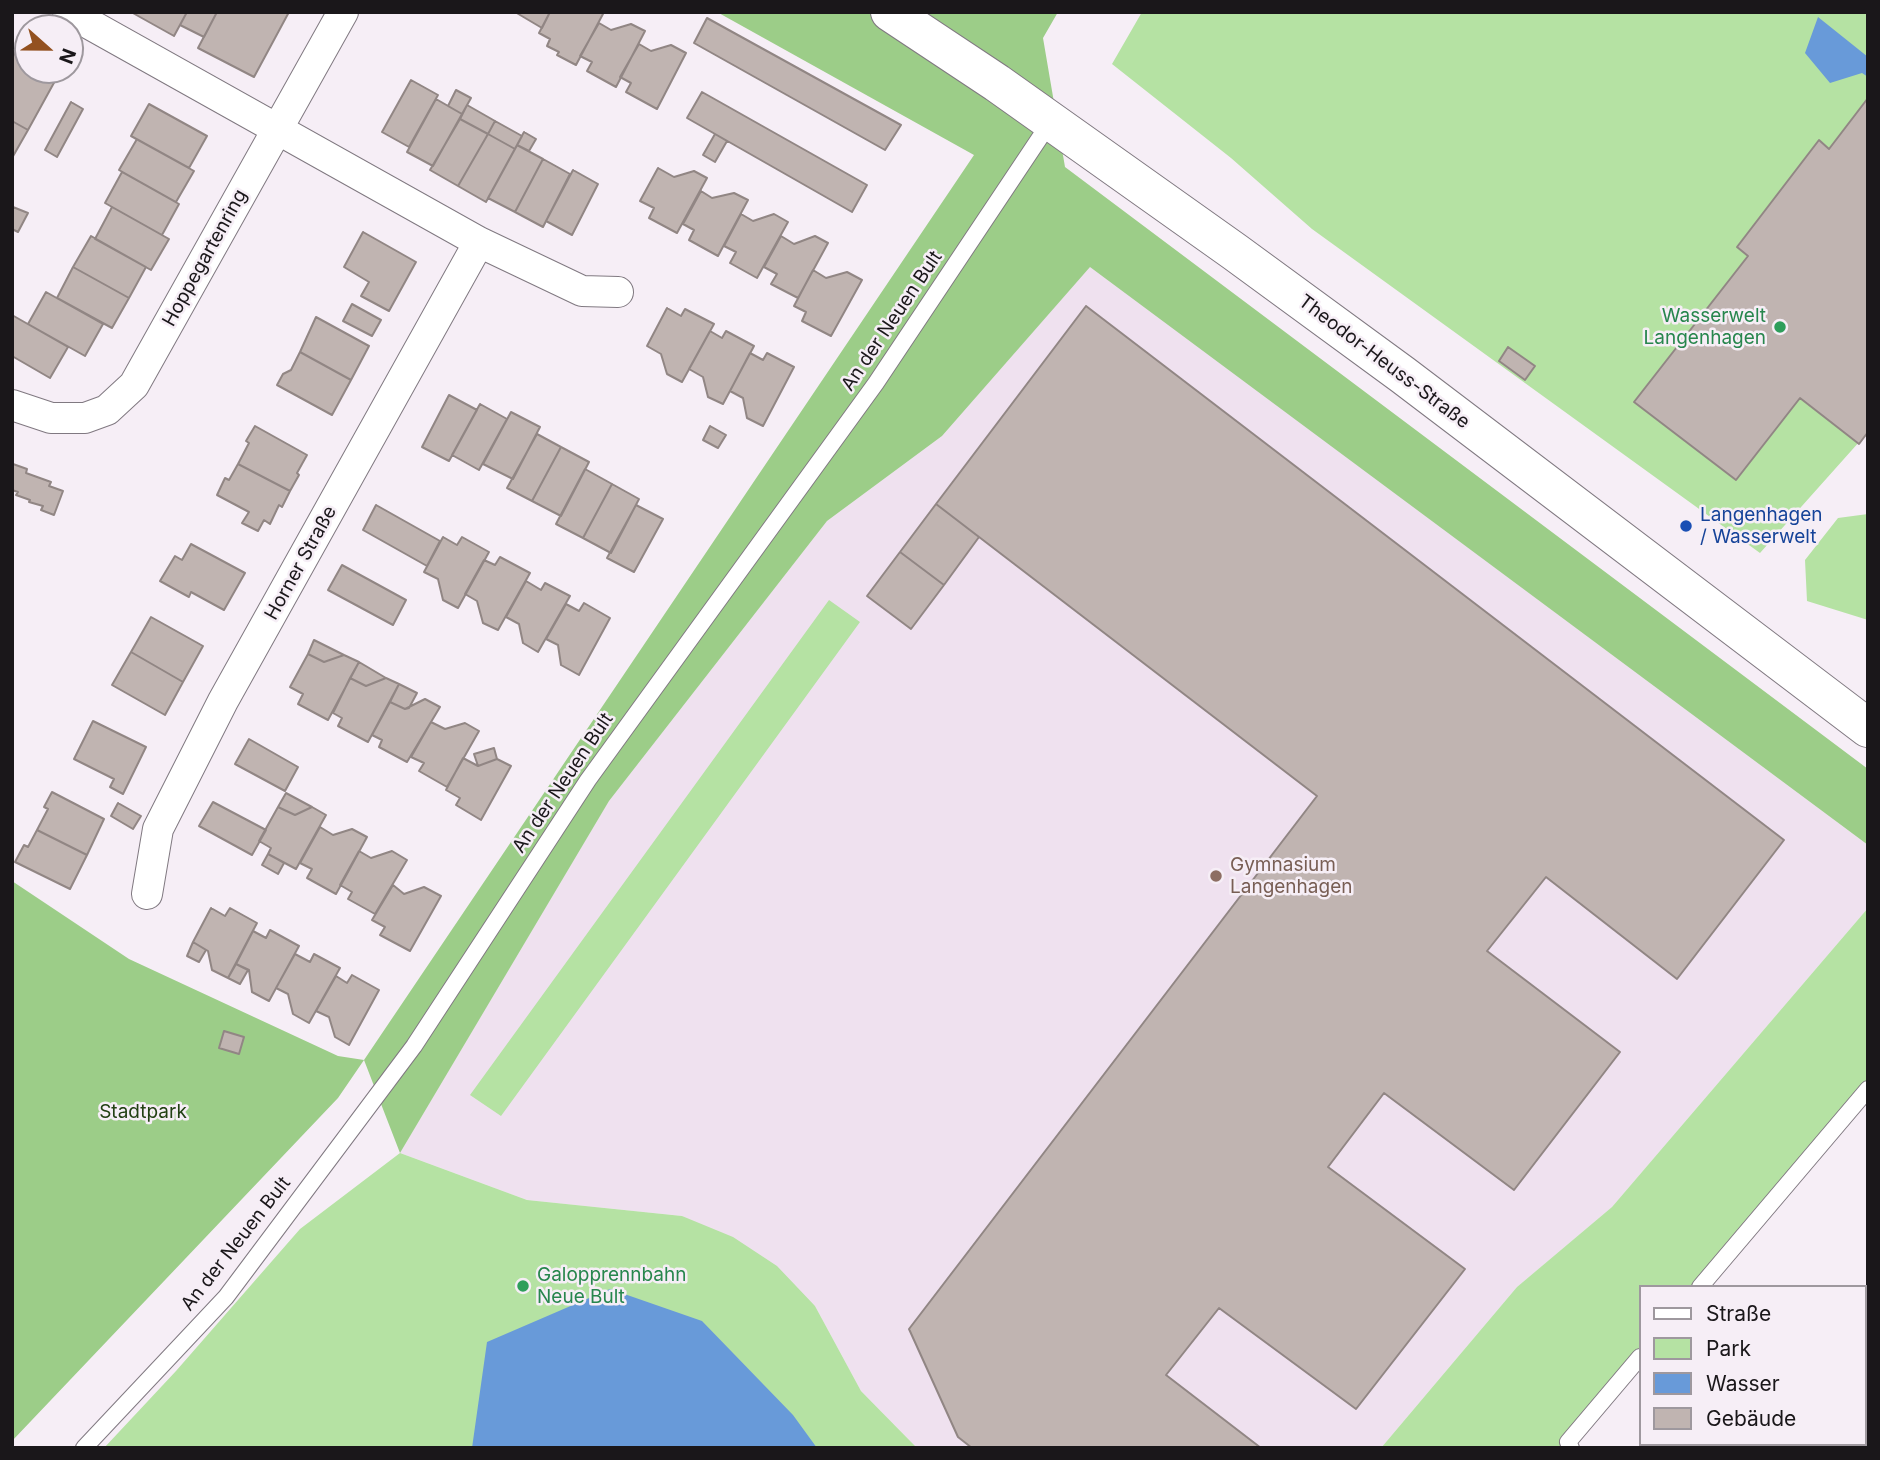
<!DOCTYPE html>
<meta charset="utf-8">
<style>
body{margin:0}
#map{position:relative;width:1880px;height:1460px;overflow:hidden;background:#f6eef6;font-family:Inter,sans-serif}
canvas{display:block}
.frame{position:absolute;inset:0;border:14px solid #1a171a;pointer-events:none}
.legend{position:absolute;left:1639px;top:1285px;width:228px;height:161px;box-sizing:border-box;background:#f6eef6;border:2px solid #9e989e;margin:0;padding:9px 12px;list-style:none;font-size:21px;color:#1a171a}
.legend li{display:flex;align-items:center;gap:14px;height:35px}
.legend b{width:35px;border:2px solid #9e989e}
.north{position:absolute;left:14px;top:14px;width:70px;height:70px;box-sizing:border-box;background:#f6eef6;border:2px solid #9e989e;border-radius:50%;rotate:111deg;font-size:19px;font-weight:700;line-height:28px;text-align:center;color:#1a171a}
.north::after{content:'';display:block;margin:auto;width:24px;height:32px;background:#935120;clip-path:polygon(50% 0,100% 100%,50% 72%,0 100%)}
</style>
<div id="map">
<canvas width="1880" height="1460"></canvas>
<div class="frame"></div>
<ul class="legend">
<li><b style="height:9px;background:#fff"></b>Straße</li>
<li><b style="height:19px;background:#b5e2a3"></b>Park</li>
<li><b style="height:19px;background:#689ad9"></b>Wasser</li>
<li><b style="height:19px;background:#c0b4b1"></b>Gebäude</li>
</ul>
<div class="north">N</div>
</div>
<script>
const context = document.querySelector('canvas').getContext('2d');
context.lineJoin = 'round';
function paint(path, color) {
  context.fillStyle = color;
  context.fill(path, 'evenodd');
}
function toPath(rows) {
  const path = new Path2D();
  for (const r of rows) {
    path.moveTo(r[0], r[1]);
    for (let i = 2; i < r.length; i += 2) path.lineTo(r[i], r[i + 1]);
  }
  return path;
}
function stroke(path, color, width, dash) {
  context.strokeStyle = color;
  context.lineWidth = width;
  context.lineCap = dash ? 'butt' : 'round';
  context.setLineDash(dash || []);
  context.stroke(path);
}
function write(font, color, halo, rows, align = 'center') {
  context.font = font + ' Inter,sans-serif';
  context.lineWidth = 5;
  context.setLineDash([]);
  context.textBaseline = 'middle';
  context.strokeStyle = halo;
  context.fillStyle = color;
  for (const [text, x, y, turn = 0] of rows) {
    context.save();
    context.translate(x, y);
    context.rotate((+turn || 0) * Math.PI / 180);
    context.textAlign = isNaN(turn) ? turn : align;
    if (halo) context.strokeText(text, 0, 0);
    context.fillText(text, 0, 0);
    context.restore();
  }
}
const built = toPath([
 [1090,266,1868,845,1868,908,1612,1207,1517,1287,1381,1448,917,1448,861,1391,815,1306,682,1216,527,1200,400,1153,609,801,827,521,942,436]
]);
const green = toPath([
 [1142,12,1868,12,1868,432,1760,553,1312,229,1231,158,1112,64],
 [1868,514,1868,620,1807,601,1805,560,1838,518],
 [829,600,860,622,501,1116,470,1095],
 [1868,908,1868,1089,1700,1287,1640,1287,1640,1357,1571,1448,1381,1448,1517,1287,1612,1207],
 [400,1153,527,1200,682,1216,733,1237,777,1266,815,1306,861,1391,917,1448,104,1448,176,1371,300,1229]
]);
const forest = toPath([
 [717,12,1058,12,1043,38,1065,167,1868,769,1868,845,1090,267,942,436,827,521,609,801,400,1153,364,1060,338,1098,12,1441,12,881,129,959,338,1056,364,1060,974,155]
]);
const water = toPath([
 [1818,17,1868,57,1868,77,1862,73,1830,83,1805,53],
 [610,1289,702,1321,793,1415,817,1448,472,1448,487,1342]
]);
const building = toPath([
 [131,12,187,12,174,36,131,12],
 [187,12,217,12,204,37,180,25,187,12],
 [217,12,289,12,254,77,198,48,217,12],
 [515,12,550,12,542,28,515,12],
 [550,12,604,12,576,65,557,55,559,52,547,46,550,39,539,33,550,12],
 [707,18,901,125,885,150,694,43,707,18],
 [599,23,611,30,631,24,645,31,616,87,587,71,592,62,580,56,599,23],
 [24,27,28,29,28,45,17,39,24,27],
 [22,41,28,45,28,70,61,70,28,130,12,121,12,58,22,41],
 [639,44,651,51,671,45,686,53,657,109,626,92,631,83,620,77,639,44],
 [411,80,438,95,409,147,382,132,411,80],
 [456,90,471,98,462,114,448,106,456,90],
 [702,92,867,185,852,212,687,118,702,92],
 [1868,98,1868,432,1859,444,1800,398,1736,480,1634,402,1748,256,1737,247,1819,140,1829,149,1868,98],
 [436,99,462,114,433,166,407,152,436,99],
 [71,102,83,109,57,157,45,150,71,102],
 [149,104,207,136,189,168,131,136,149,104],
 [467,105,495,121,488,134,460,119,467,105],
 [460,119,488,134,458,186,430,170,460,119],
 [12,121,28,130,12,158,12,121],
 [495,121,522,136,515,149,488,134,495,121],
 [524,132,536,139,529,151,517,145,524,132],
 [488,134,515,149,486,202,458,186,488,134],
 [715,134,727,141,715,162,703,155,715,134],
 [137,139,194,171,176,202,119,170,137,139],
 [517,145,543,159,515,212,488,198,517,145],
 [543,159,570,174,543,227,515,212,543,159],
 [658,168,674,177,694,171,707,178,677,233,649,218,654,208,640,201,658,168],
 [573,170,598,184,572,235,546,221,573,170],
 [122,172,179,204,162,235,105,203,122,172],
 [701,191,712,198,734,193,748,200,718,256,689,240,694,230,683,224,701,191],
 [13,207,28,213,18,232,12,229,13,207],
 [112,207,169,239,151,270,95,239,112,207],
 [741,214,753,221,774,214,788,222,757,278,730,263,736,252,724,246,741,214],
 [363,232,416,262,389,311,361,296,369,282,344,267,363,232],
 [91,236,146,267,129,298,73,267,91,236],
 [781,236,794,244,815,236,828,243,798,298,771,284,777,274,764,267,781,236],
 [73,267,129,298,112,328,57,298,73,267],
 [813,270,826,278,847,272,862,280,831,336,802,321,806,312,794,306,813,270],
 [46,292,103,324,85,356,28,324,46,292],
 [352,304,381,320,372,336,343,321,352,304],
 [1086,306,1784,840,1677,979,1546,877,1487,951,1620,1052,1514,1190,1384,1093,1328,1167,1465,1269,1356,1409,1219,1308,1166,1375,1261,1448,972,1448,958,1437,909,1329,1317,796,936,504,1086,306],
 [667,308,681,316,685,309,714,324,682,382,667,374,661,354,647,346,667,308],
 [12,315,68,347,50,378,12,356,12,315],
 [316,317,369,346,351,380,300,352,316,317],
 [710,331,722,338,726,331,754,346,723,404,708,397,703,377,689,369,710,331],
 [1508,347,1535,366,1525,380,1499,361,1508,347],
 [300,352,351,380,332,415,277,385,283,374,291,370,300,352],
 [750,353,763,360,767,353,794,367,763,426,747,418,743,398,730,391,750,353],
 [449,395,477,410,449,461,422,447,449,395],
 [480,404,507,419,479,470,452,455,480,404],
 [511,412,540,427,513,479,483,464,511,412],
 [255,426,307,455,297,473,299,475,290,491,238,464,249,443,246,441,255,426],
 [710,426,726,435,718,448,703,440,710,426],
 [537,434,561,447,532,501,507,488,537,434],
 [561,447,589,462,561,516,532,501,561,447],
 [13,464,27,469,26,473,51,482,49,486,63,491,54,515,41,510,43,506,29,502,30,500,16,495,18,492,12,490,13,464],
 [238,464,290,491,282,507,279,505,270,524,264,520,258,531,242,523,249,512,217,495,225,478,229,480,238,464],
 [585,469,612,484,583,538,556,524,585,469],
 [612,484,639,499,611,553,583,538,612,484],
 [936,504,979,537,944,585,900,552,936,504],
 [376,505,440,541,427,566,363,530,376,505],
 [636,505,663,519,634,572,607,558,636,505],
 [443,537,457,545,462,537,489,552,458,608,443,600,438,579,424,572,443,537],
 [191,544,245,573,224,610,191,592,189,597,160,581,175,556,182,560,191,544],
 [900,552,944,585,911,629,867,596,900,552],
 [500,557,530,573,498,630,483,623,477,601,465,594,484,560,495,565,500,557],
 [342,565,406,600,393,625,328,590,342,565],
 [526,581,541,590,545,583,570,596,538,652,523,643,519,624,506,617,526,581],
 [584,603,610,618,579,675,561,665,558,645,546,639,566,604,579,611,584,603],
 [151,617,203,646,183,682,131,652,151,617],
 [314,640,344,655,324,662,308,654,314,640],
 [131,652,183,682,165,715,112,685,131,652],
 [308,654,324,662,344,655,359,662,328,720,298,704,303,694,290,687,308,654],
 [359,662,386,678,366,686,350,678,359,662],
 [350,678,366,686,386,678,399,684,368,742,338,726,342,718,333,713,350,678],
 [399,684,417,693,409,708,405,709,390,702,399,684],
 [425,699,440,707,407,762,379,747,382,740,372,735,390,702,405,709,425,699],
 [93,721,146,747,123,794,110,787,114,779,74,759,93,721],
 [431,722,445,729,465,723,479,731,447,787,419,771,424,763,411,757,431,722],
 [249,739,298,767,285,791,235,764,249,739],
 [494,748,497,759,478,766,474,754,494,748],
 [463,758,478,766,497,759,511,766,481,820,456,805,460,798,446,790,463,758],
 [52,792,104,819,87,855,37,830,48,809,44,807,52,792],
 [286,793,312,807,295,815,278,807,286,793],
 [213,802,266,830,252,855,199,826,213,802],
 [118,803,141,816,133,829,111,816,118,803],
 [278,807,295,815,312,807,326,815,296,869,268,854,271,848,259,841,278,807],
 [320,827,333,835,352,829,367,837,336,894,307,878,312,869,300,863,320,827],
 [37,830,87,855,70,889,15,862,24,845,28,847,37,830],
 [359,851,371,858,392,851,407,860,375,914,348,899,352,892,340,885,359,851],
 [268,854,284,863,278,874,262,865,268,854],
 [393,885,404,894,424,887,441,896,410,951,380,935,385,927,372,920,393,885],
 [211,908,225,916,230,908,257,923,228,978,212,970,208,951,193,942,211,908],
 [270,930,299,946,269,1001,252,992,249,970,236,964,253,931,266,938,270,930],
 [193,942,206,950,199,962,187,956,193,942],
 [295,954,310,962,314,954,340,968,309,1023,293,1014,288,994,276,988,295,954],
 [236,964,248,970,240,984,228,978,236,964],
 [352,975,379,990,349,1045,335,1037,329,1017,316,1011,336,976,347,983,352,975],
 [224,1031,244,1037,239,1054,219,1048,224,1031]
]);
const service = toPath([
 [1700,1287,1868,1089],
 [84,1448,226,1297,414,1046,588,780,876,383,1051,121],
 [1571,1448,1568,1442,1640,1357]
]);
const minor = toPath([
 [68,12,479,242,582,291,618,292],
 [12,405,51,418,85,418,107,410,134,385,343,12],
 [147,894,158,829,223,701,479,242]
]);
const tertiary = toPath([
 [890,12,997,83,1235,252,1403,375,1868,728]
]);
const markers = [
 [1780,327,7,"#2e9e5b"],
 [1686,526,7,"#1a4fb4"],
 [1216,876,7,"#8d6e63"],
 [523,1286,7,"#2e9e5b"]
];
const streetNames = [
 ["Hoppegartenring",205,258,-61],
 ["An der Neuen Bult",892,321,-56],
 ["Theodor-Heuss-Straße",1384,362,37],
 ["Horner Straße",301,563,-61],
 ["An der Neuen Bult",563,783,-56],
 ["An der Neuen Bult",236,1244,-52]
];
const leisureNames = [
 ["Wasserwelt",1766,316],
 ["Langenhagen",1766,338],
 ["Galopprennbahn",537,1275,"left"],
 ["Neue Bult",537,1297,"left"]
];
const transitNames = [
 ["Langenhagen",1700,515],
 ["/ Wasserwelt",1700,537]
];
const educationNames = [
 ["Gymnasium",1230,865],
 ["Langenhagen",1230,887]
];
const parkNames = [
 ["Stadtpark",143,1112]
];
paint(built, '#efe1ef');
paint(green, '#b5e2a3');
paint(forest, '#9ccd88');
paint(water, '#689ad9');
paint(building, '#c0b4b1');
stroke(building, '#918684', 2);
stroke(service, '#807981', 18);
stroke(minor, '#807981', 32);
stroke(tertiary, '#807981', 40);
stroke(service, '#fff', 16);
stroke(minor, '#fff', 30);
stroke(tertiary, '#fff', 38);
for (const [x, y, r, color] of markers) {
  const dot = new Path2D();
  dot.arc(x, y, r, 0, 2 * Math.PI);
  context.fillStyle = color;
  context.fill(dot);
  stroke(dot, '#f6eef6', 2.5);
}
write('19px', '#1a171a', '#f6eef6', streetNames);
write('19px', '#27864d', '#f6eef6', leisureNames, 'right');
write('19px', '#164399', '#f6eef6', transitNames, 'left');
write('19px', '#785e54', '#f6eef6', educationNames, 'left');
write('19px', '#224113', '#f6eef6', parkNames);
</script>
